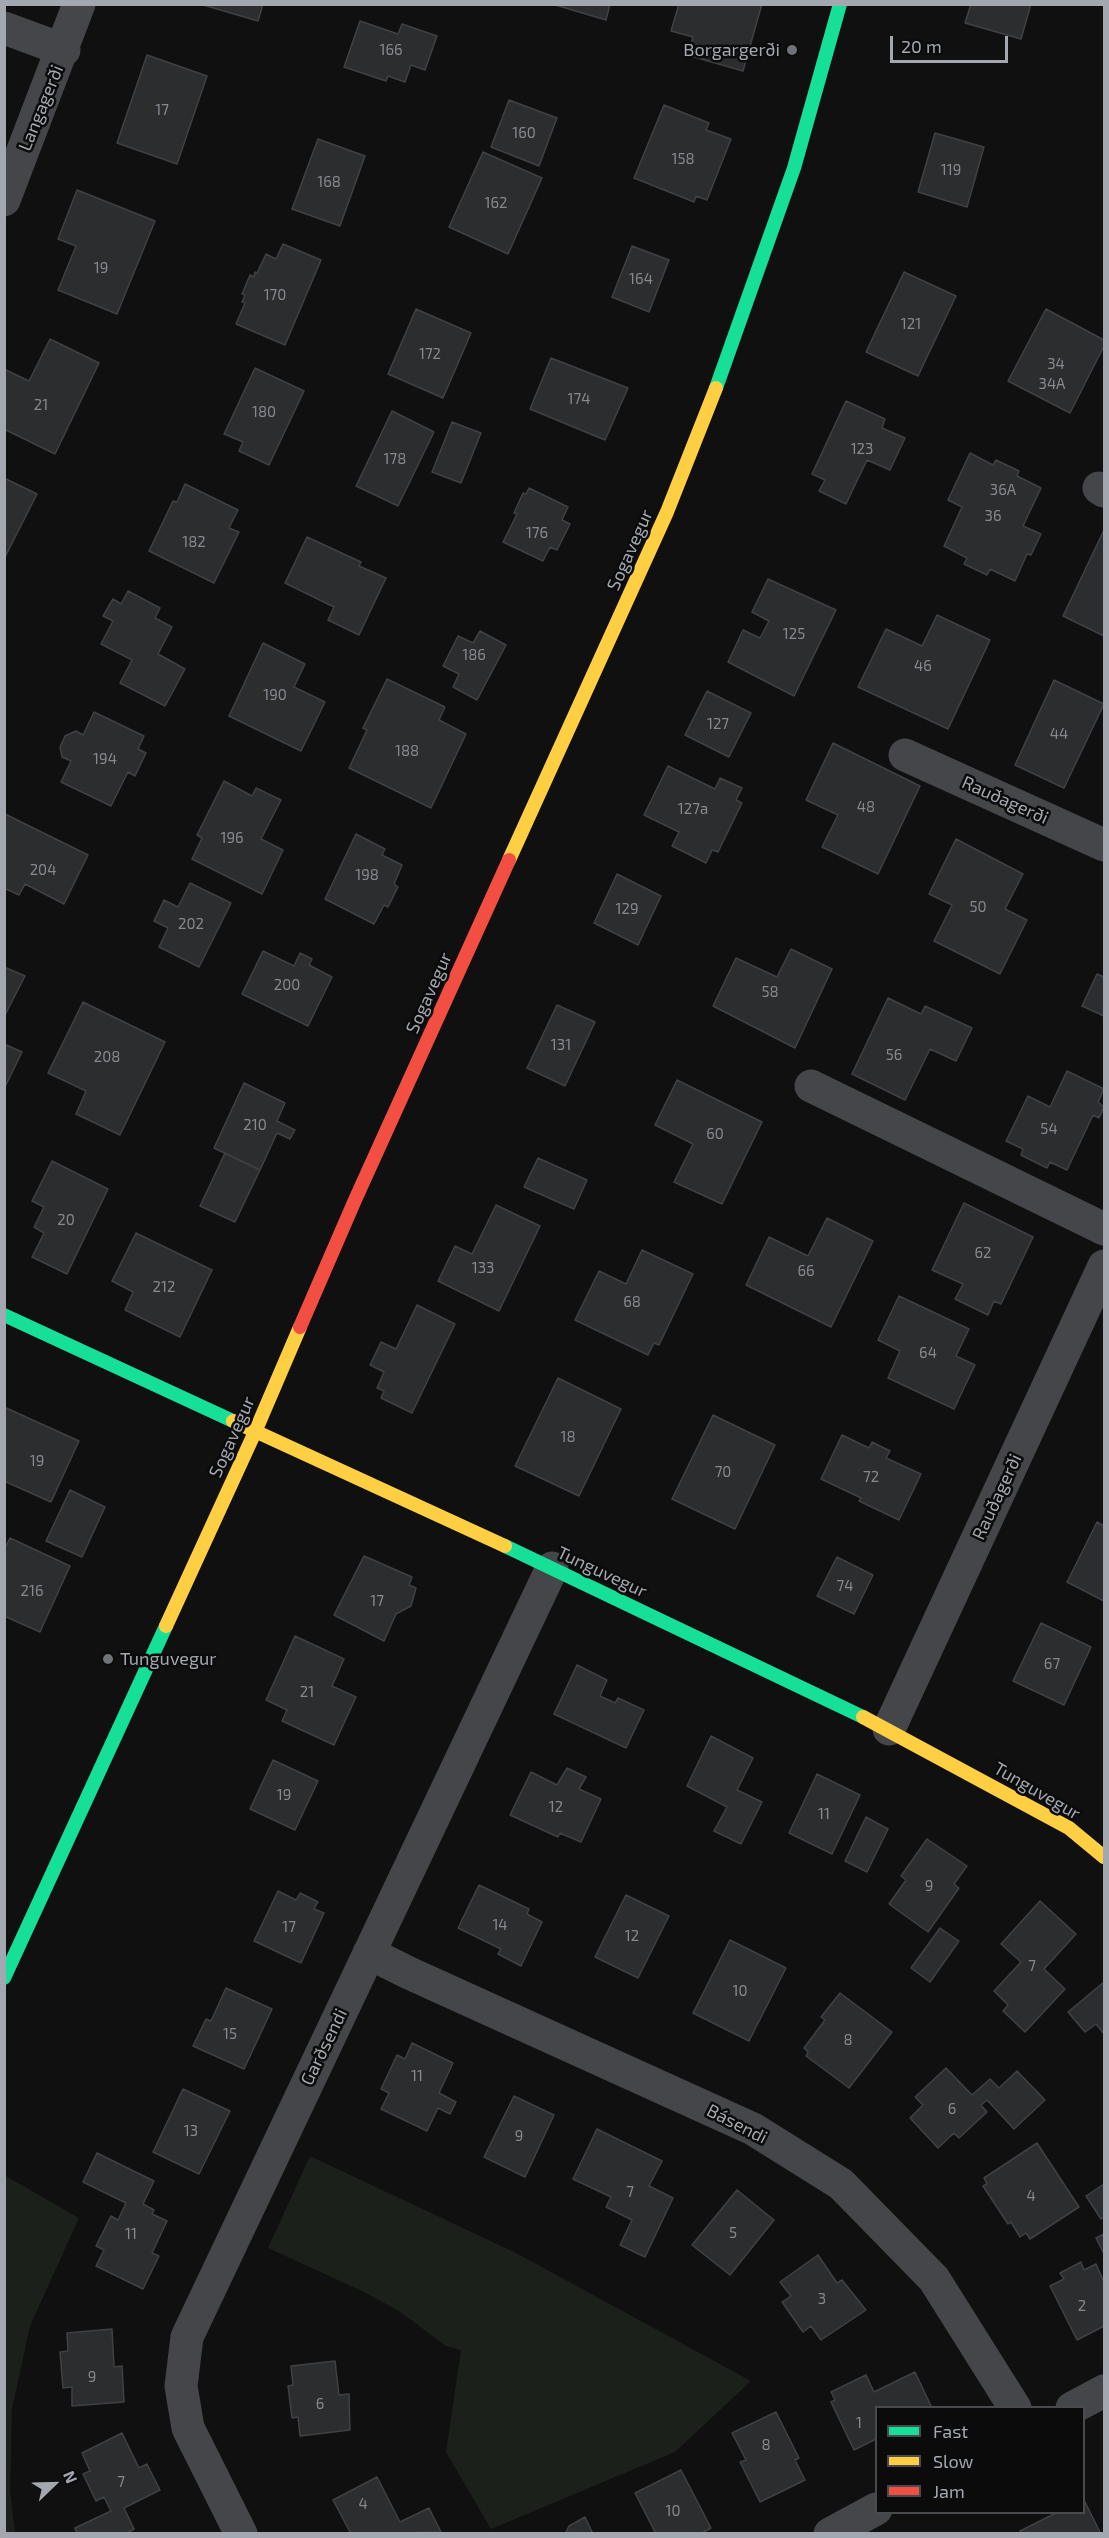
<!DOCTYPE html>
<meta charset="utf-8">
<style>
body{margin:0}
#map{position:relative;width:1109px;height:2538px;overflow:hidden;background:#101011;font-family:"Exo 2",sans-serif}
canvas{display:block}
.frame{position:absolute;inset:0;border:6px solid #a3a8b0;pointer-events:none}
.legend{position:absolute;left:875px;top:2406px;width:210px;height:108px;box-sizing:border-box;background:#0b0b0c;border:2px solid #484a4e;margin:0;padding:8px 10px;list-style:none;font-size:18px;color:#a3a8b0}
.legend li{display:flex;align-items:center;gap:12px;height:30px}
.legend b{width:30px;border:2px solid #484a4e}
.north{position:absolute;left:24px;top:2454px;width:60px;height:60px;-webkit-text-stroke:4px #0b0b0c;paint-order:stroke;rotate:67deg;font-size:16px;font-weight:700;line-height:24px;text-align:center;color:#a3a8b0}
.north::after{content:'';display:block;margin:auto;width:21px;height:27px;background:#a3a8b0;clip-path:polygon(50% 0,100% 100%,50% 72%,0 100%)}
.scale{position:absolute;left:890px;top:36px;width:118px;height:27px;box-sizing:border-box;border:3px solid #a3a8b0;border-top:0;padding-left:8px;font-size:18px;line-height:21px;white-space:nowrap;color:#a3a8b0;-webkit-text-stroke:4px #0b0b0c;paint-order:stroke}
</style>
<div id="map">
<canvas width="1109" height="2538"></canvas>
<div class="frame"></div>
<ul class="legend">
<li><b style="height:8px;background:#16e098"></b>Fast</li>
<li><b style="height:8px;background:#ffcf43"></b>Slow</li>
<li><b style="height:8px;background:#f24e42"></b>Jam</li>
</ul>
<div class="north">N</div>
<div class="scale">20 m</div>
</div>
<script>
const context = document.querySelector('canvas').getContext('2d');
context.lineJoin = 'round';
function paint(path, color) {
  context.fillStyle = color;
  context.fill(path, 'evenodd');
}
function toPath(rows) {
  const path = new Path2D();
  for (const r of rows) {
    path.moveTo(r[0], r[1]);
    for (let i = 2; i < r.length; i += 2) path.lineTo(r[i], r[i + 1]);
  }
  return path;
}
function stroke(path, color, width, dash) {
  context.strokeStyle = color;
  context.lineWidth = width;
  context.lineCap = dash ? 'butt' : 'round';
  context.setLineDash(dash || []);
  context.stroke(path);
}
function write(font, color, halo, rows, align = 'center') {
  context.font = font + ' "Exo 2",sans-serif';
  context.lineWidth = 5;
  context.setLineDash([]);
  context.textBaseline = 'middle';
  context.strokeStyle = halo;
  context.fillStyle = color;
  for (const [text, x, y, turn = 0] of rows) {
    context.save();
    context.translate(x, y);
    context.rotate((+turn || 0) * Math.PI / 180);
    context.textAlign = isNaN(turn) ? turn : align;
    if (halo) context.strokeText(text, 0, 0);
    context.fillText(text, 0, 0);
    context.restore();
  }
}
const green = toPath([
 [310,2156,516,2253,751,2381,675,2452,491,2529,446,2452,461,2350,446,2346,399,2311,364,2292,268,2248],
 [4,2175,79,2218,30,2326,12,2409,10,2489,15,2534,4,2533]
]);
const building = toPath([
 [200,4,263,4,258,21,200,4],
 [552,4,610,4,606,20,552,4],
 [679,4,762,4,743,71,687,55,693,37,671,31,679,4],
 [971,4,1031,4,1021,39,965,23,971,4],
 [360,21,398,34,402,24,437,36,425,70,411,65,405,82,388,76,386,81,344,67,360,21],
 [147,55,207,76,177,164,117,143,147,55],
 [509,100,557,118,539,166,491,147,509,100],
 [664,105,709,123,706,130,731,139,707,200,696,196,694,202,634,178,664,105],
 [935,133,984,147,967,207,918,192,935,133],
 [318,139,365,156,340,226,292,209,318,139],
 [483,152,542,178,508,254,449,227,483,152],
 [77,190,155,221,117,314,58,290,76,246,58,239,77,190],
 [283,244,321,260,285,345,236,324,245,303,242,302,245,295,242,294,250,275,254,277,255,272,257,273,266,254,276,259,283,244],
 [632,246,669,260,649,312,612,297,632,246],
 [904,272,956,296,918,376,866,352,904,272],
 [416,309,471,333,443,398,388,374,416,309],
 [1046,309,1104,340,1104,346,1070,413,1008,381,1046,309],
 [50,339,99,363,55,454,4,429,4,369,29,381,50,339],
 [551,358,628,388,605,440,530,409,551,358],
 [255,368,304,391,269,465,239,451,243,442,224,434,255,368],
 [846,401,885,419,882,428,905,438,890,470,867,460,846,504,819,491,825,480,812,474,846,401],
 [392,411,434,432,398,506,356,486,392,411],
 [452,422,481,433,461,483,432,472,452,422],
 [970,453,993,465,996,460,1019,471,1017,476,1041,488,1023,526,1041,534,1031,555,1027,554,1015,581,990,569,987,575,964,564,967,558,944,546,962,507,948,500,970,453],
 [4,478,37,494,4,559,4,478],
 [185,484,238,510,229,528,239,532,214,583,149,551,173,501,177,502,185,484],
 [529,488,568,507,562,520,570,524,557,550,550,547,543,561,503,542,517,514,514,513,523,493,526,494,529,488],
 [1104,530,1104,636,1063,616,1104,530],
 [307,537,361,562,359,566,386,578,359,635,328,620,334,607,285,583,307,537],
 [768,579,836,610,794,696,728,662,743,630,760,638,769,621,752,612,768,579],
 [128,591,160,608,155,618,172,627,158,654,185,669,165,706,120,683,132,660,101,644,113,621,103,616,113,599,121,604,128,591],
 [937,615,990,640,948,729,858,687,886,629,922,646,937,615],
 [480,631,506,645,477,700,453,687,459,674,443,666,458,636,473,643,480,631],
 [263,643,305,664,294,687,325,702,301,751,229,716,263,643],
 [387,679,445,707,439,720,466,734,431,808,349,768,367,730,363,728,387,679],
 [1054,680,1104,704,1064,788,1015,765,1054,680],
 [707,691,751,713,729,757,685,735,707,691],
 [94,712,144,736,138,749,146,753,135,776,128,772,111,806,61,782,71,761,62,757,60,747,65,736,76,731,83,735,94,712],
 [833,743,920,786,878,874,822,847,838,815,806,800,833,743],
 [668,766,715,789,720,778,742,788,736,800,742,803,718,852,712,850,706,863,672,846,679,832,644,815,668,766],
 [224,781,252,796,256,788,281,800,261,839,283,850,262,894,192,859,202,838,197,835,224,781],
 [5,814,88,855,64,904,25,884,19,895,4,888,5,814],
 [356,834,385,849,382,855,402,865,394,884,398,887,388,907,384,905,374,924,325,899,356,834],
 [956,839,1023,874,1005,909,1027,920,1000,974,934,941,952,905,929,894,956,839],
 [617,874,661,896,638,945,594,923,617,874],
 [190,883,231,903,199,967,159,947,168,928,154,921,164,900,178,907,190,883],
 [791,949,832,969,795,1048,713,1006,736,958,777,977,791,949],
 [263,951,294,966,300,953,312,959,309,965,332,977,308,1026,242,994,263,951],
 [4,967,25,976,4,1017,4,967],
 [1097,974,1104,977,1104,1016,1082,1006,1097,974],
 [888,998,921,1014,925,1006,972,1028,956,1061,930,1049,905,1100,852,1074,888,998],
 [83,1002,165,1042,120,1135,76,1114,86,1091,48,1073,83,1002],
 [557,1005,595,1022,565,1086,527,1068,557,1005],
 [4,1044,22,1052,4,1089,4,1044],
 [1067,1071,1104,1089,1098,1102,1104,1107,1099,1118,1093,1115,1067,1170,1050,1162,1047,1168,1021,1155,1023,1149,1006,1141,1028,1096,1050,1107,1067,1071],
 [677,1080,762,1122,722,1204,674,1182,693,1144,655,1125,677,1080],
 [244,1083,285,1103,277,1121,295,1130,290,1139,277,1133,260,1170,214,1148,244,1083],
 [225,1153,260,1170,235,1222,200,1206,225,1153],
 [538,1158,587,1180,574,1209,524,1187,538,1158],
 [52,1161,108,1189,67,1274,32,1257,44,1233,34,1227,44,1207,32,1201,52,1161],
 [964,1203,1033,1237,1001,1304,994,1301,988,1315,955,1299,963,1284,932,1270,964,1203],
 [496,1205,540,1226,499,1311,438,1281,455,1246,472,1254,496,1205],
 [827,1218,873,1241,831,1327,746,1285,769,1237,808,1256,827,1218],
 [136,1233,212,1270,180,1337,125,1310,133,1292,112,1281,136,1233],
 [642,1250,693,1274,659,1345,654,1343,648,1355,575,1320,599,1271,626,1284,642,1250],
 [899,1296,969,1329,956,1356,975,1365,954,1409,888,1378,900,1351,878,1340,899,1296],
 [417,1305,455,1324,412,1413,381,1398,384,1391,377,1388,384,1372,370,1365,381,1342,396,1349,417,1305],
 [558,1378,621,1409,579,1496,515,1466,558,1378],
 [4,1407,79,1441,51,1502,4,1481,4,1407],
 [713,1415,775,1445,735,1529,672,1499,713,1415],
 [842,1435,869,1448,872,1442,890,1451,886,1458,921,1474,899,1520,859,1501,861,1498,821,1479,842,1435],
 [70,1490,105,1507,82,1557,46,1541,70,1490],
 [1097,1522,1104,1526,1104,1601,1067,1582,1097,1522],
 [10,1538,70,1566,40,1632,4,1616,4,1550,10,1538],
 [364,1556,412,1577,409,1585,416,1588,411,1606,396,1614,384,1641,334,1615,364,1556],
 [837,1557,873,1575,854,1614,817,1596,837,1557],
 [1041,1623,1091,1647,1064,1705,1013,1681,1041,1623],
 [295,1636,344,1659,332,1686,356,1697,334,1745,282,1721,287,1710,266,1700,295,1636],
 [577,1665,607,1680,600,1696,615,1703,618,1698,644,1710,626,1748,554,1714,577,1665],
 [711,1736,753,1758,737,1790,762,1802,741,1844,714,1831,727,1807,687,1786,711,1736],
 [273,1760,318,1781,295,1830,250,1809,273,1760],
 [567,1768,586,1777,579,1789,601,1799,581,1842,560,1833,558,1837,510,1815,531,1772,557,1785,567,1768],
 [817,1774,860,1795,832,1854,789,1833,817,1774],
 [866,1817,888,1829,867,1872,845,1861,866,1817],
 [927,1839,967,1866,954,1884,959,1888,928,1932,889,1904,906,1880,901,1876,927,1839],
 [479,1885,529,1909,527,1914,542,1922,521,1966,498,1954,501,1949,458,1928,479,1885],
 [278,1891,296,1900,300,1893,318,1902,314,1909,324,1913,301,1963,254,1941,278,1891],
 [626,1895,669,1916,638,1978,595,1957,626,1895],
 [1040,1901,1076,1934,1044,1969,1065,1989,1025,2032,1003,2011,1008,2005,994,1991,1021,1962,1001,1944,1040,1901],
 [940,1928,959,1941,930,1982,911,1968,940,1928],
 [730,1940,786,1968,749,2041,693,2013,730,1940],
 [1104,1982,1104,2034,1096,2024,1085,2032,1068,2012,1104,1982],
 [226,1988,272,2009,244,2069,193,2046,206,2019,211,2021,226,1988],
 [840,1993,892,2032,849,2088,806,2056,808,2052,804,2048,825,2020,821,2017,840,1993],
 [412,2043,453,2063,439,2093,456,2102,450,2114,438,2108,427,2131,381,2109,389,2093,381,2089,397,2055,405,2059,412,2043],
 [946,2068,972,2095,990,2079,999,2088,1017,2071,1045,2100,1014,2129,987,2100,981,2105,987,2112,959,2138,954,2133,938,2148,910,2118,923,2105,915,2097,946,2068],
 [183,2089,230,2111,199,2174,153,2152,183,2089],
 [514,2096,554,2115,525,2177,484,2157,514,2096],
 [597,2129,662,2161,649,2186,673,2198,645,2257,620,2245,632,2220,606,2207,611,2197,573,2179,597,2129],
 [1037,2143,1079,2207,1030,2239,1026,2233,1020,2237,1011,2222,1008,2224,983,2186,987,2184,984,2178,1037,2143],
 [97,2153,154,2181,143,2204,154,2210,152,2214,167,2221,152,2253,159,2256,143,2289,96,2266,104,2250,96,2246,111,2216,118,2220,126,2203,83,2182,97,2153],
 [1104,2184,1104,2217,1101,2219,1086,2196,1104,2184],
 [737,2190,774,2220,730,2275,692,2245,737,2190],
 [1104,2234,1104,2254,1096,2238,1104,2234],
 [818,2255,837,2283,842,2280,866,2310,821,2340,811,2326,803,2332,782,2302,791,2296,780,2282,818,2255],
 [1081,2262,1084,2270,1096,2264,1104,2282,1104,2326,1077,2340,1050,2286,1064,2279,1060,2273,1081,2262],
 [112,2329,114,2367,122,2366,124,2402,72,2406,72,2387,63,2388,60,2352,68,2351,67,2333,112,2329],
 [335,2361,339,2395,349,2394,350,2430,300,2436,298,2417,292,2418,288,2386,293,2385,291,2366,335,2361],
 [915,2372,932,2408,876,2408,876,2439,854,2450,831,2402,835,2400,831,2392,866,2375,874,2392,915,2372],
 [776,2412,799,2458,795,2460,805,2480,760,2502,740,2462,746,2460,732,2433,776,2412],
 [122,2433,139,2468,147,2464,160,2490,124,2508,134,2529,125,2534,77,2534,75,2528,111,2511,104,2497,96,2501,83,2474,90,2471,82,2453,122,2433],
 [681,2470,711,2528,700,2534,656,2534,635,2493,681,2470],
 [377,2477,400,2522,429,2508,441,2532,351,2534,333,2500,377,2477],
 [1084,2500,1101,2534,1021,2534,1020,2531,1058,2512,1084,2512,1084,2500],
 [585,2517,593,2534,565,2534,569,2526,585,2517]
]);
const street = toPath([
 [4,28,64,50],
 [4,200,79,4],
 [1099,488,1104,491],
 [905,755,1104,845],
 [811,1086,1104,1229],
 [889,1729,1104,1266],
 [369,1953,409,1973,753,2129,841,2184,934,2279,1015,2408],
 [1072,2408,1104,2391],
 [241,2534,188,2428,181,2386,187,2337,552,1568],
 [830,2534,876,2509]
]);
const fast = toPath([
 [716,388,794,168,840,4],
 [4,1315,233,1421],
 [505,1546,863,1717],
 [4,1978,166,1626]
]);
const slow = toPath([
 [509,860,667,512,716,388],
 [233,1421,505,1546],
 [166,1626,255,1432,300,1327],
 [863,1717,1069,1828,1104,1857]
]);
const jam = toPath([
 [300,1327,355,1200,509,860]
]);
const markers = [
 [792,50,6,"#707378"],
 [108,1659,6,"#707378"]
];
const numberNames = [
 ["166",391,50],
 ["17",162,110],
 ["160",524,133],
 ["158",683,159],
 ["119",951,170],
 ["168",329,182],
 ["162",496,203],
 ["19",101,268],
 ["164",641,279],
 ["170",275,295],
 ["121",911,324],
 ["172",430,354],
 ["34",1056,364],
 ["34A",1052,384],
 ["174",579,399],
 ["21",41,405],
 ["180",264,412],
 ["123",862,449],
 ["178",395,459],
 ["36A",1003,490],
 ["36",993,516],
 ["176",537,533],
 ["182",194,542],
 ["125",794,634],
 ["186",474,655],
 ["46",923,666],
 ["190",275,695],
 ["127",718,724],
 ["44",1059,734],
 ["188",407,751],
 ["194",105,759],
 ["48",866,807],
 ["127a",693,809],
 ["196",232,838],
 ["204",43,870],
 ["198",367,875],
 ["50",978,907],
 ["129",627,909],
 ["202",191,924],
 ["200",287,985],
 ["58",770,992],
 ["131",561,1045],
 ["56",894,1055],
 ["208",107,1057],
 ["210",255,1125],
 ["54",1049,1129],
 ["60",715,1134],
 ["20",66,1220],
 ["62",983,1253],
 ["133",483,1268],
 ["66",806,1271],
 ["212",164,1287],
 ["68",632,1302],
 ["64",928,1353],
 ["18",568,1437],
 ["19",37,1461],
 ["70",723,1472],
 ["72",871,1477],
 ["74",845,1586],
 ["216",32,1591],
 ["17",377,1601],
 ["67",1052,1664],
 ["21",307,1692],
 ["19",284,1795],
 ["12",556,1807],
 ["11",824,1814],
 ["9",929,1886],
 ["14",500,1925],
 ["17",289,1927],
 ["12",632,1936],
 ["7",1032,1966],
 ["10",740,1991],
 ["15",230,2034],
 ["8",848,2040],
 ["11",417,2076],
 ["6",952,2109],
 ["13",191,2131],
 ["9",519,2136],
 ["7",630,2192],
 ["4",1031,2196],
 ["5",733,2233],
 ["11",131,2234],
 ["3",822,2299],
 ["2",1082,2306],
 ["9",92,2377],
 ["6",320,2404],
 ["1",859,2423],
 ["8",766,2445],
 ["7",121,2482],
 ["4",363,2504],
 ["10",673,2511]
];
const poiNames = [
 ["Borgargerði",780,50],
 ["Tunguvegur",120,1659,"left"]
];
const streetNames = [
 ["Langagerði",41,108,-68],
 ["Sogavegur",630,550,-66],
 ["Rauðagerði",1005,800,24],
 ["Sogavegur",429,993,-66],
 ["Sogavegur",232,1437,-66],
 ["Rauðagerði",997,1497,-65],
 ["Tunguvegur",602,1572,25],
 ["Tunguvegur",1037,1791,30],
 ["Garðsendi",324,2047,-64],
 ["Básendi",737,2124,27]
];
paint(green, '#1b201b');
paint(building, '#2c2d2e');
stroke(building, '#404144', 1.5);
stroke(street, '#454649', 33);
stroke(fast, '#16e098', 14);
stroke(slow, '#ffcf43', 14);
stroke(jam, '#f24e42', 14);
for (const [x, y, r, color] of markers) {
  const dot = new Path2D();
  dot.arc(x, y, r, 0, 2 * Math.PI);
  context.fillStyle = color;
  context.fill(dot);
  stroke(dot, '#0b0b0c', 2);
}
write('15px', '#858990', null, numberNames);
write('18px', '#a3a8b0', '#0b0b0c', poiNames, 'right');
write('18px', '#a3a8b0', '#0b0b0c', streetNames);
</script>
